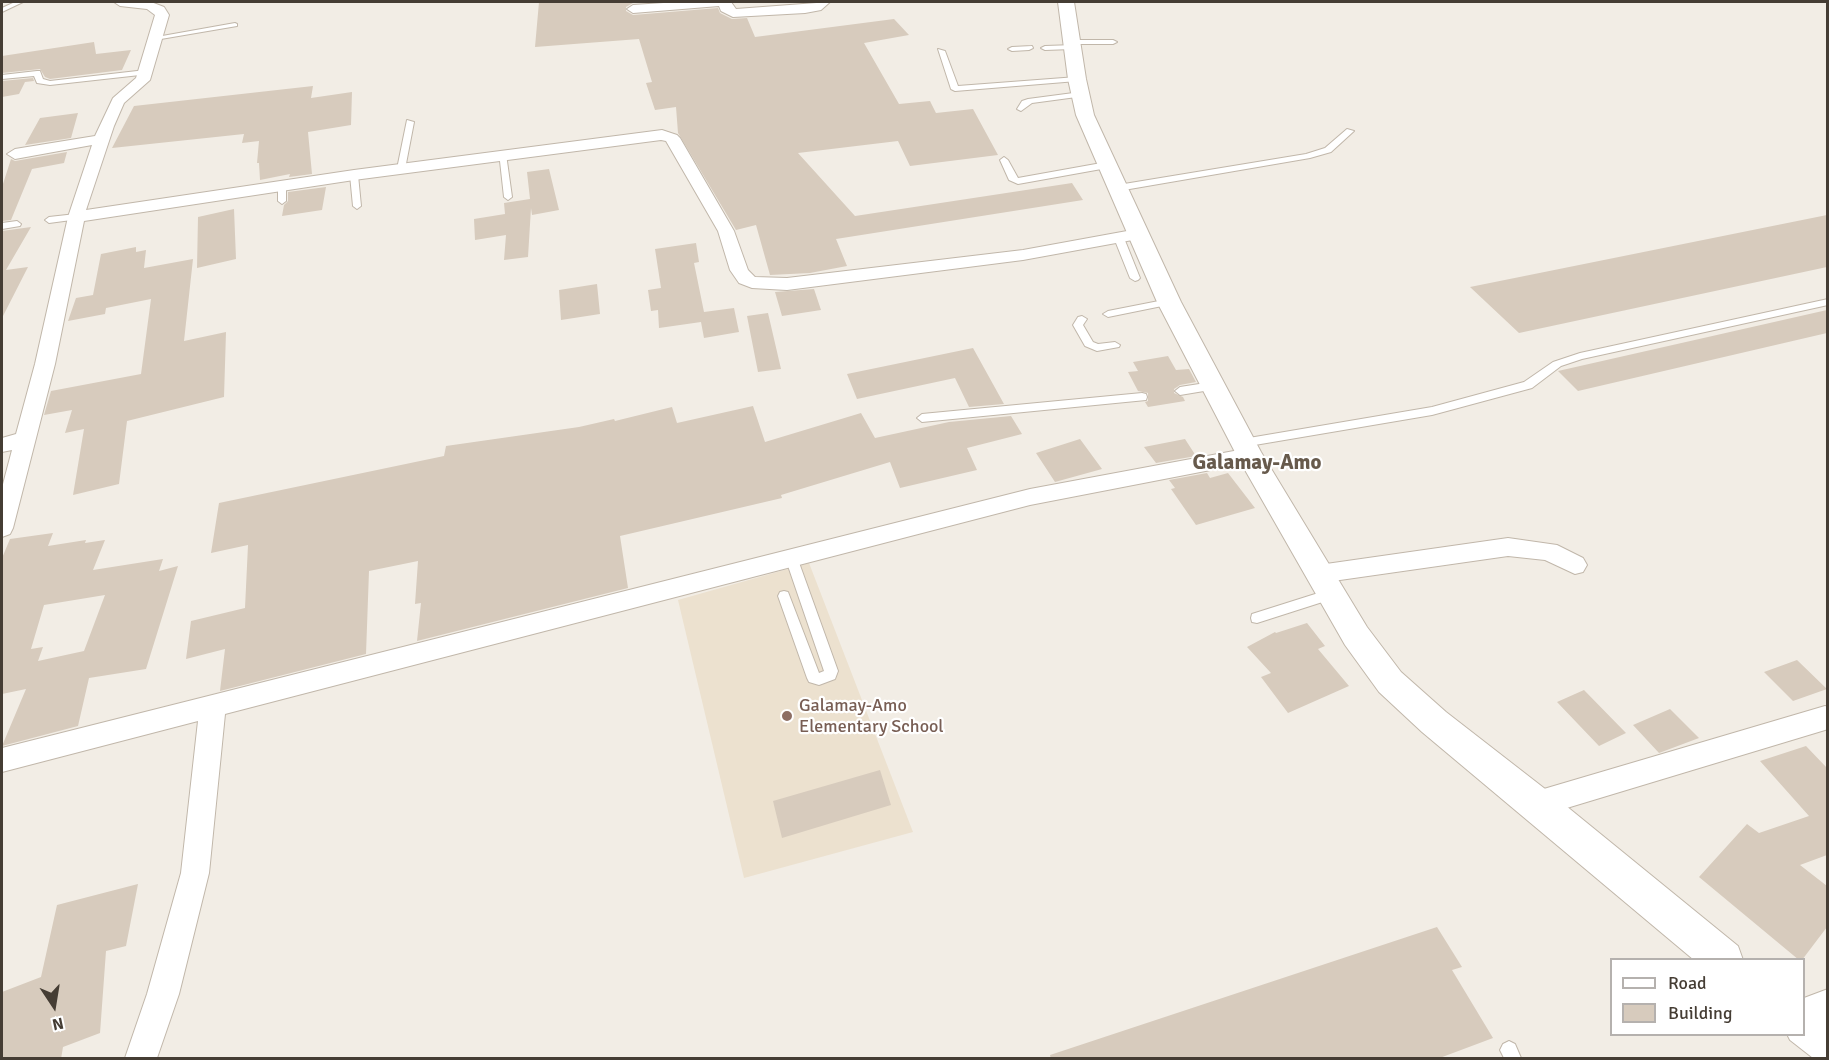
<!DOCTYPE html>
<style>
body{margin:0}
#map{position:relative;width:1829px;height:1060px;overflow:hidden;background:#f2ede5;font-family:Signika,sans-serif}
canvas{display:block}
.frame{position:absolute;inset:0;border:3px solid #453d34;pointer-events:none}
.legend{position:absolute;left:1610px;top:958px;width:195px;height:78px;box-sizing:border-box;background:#fff;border:2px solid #b5b1ae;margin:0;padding:8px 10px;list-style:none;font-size:18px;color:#453d34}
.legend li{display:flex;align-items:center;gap:12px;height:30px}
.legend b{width:30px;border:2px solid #b5b1ae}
.north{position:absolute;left:24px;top:976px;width:60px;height:60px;-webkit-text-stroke:4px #fff;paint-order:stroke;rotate:168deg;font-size:16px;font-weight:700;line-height:24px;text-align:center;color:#453d34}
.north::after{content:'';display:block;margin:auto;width:21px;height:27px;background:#453d34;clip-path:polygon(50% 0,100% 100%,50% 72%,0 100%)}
</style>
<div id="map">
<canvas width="1829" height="1060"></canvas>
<div class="frame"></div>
<ul class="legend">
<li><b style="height:8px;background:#fff"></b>Road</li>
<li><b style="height:16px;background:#d7cbbd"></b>Building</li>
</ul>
<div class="north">N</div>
</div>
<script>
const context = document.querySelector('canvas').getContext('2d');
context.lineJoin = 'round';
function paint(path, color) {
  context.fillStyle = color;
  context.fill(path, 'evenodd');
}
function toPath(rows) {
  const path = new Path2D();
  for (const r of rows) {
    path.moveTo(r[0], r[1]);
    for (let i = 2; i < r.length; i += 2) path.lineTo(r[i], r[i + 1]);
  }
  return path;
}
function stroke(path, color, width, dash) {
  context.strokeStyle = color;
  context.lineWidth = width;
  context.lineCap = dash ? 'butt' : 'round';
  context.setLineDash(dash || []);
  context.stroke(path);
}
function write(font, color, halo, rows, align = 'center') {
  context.font = font + ' Signika,sans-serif';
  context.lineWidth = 4.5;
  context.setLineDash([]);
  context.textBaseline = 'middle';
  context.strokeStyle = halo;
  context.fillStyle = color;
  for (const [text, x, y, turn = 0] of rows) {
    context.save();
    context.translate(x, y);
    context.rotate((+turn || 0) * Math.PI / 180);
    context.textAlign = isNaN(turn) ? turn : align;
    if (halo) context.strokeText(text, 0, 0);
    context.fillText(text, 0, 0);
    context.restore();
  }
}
const education = toPath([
 [809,563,913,832,744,878,678,600]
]);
const building = toPath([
 [539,2,652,2,633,3,626,7,626,11,633,15,718,8,720,13,732,19,747,18,755,37,894,19,909,35,864,43,899,104,930,101,936,113,973,109,998,155,910,166,898,141,798,153,855,216,1072,183,1083,200,836,239,847,266,810,273,770,275,756,225,736,230,678,133,676,107,655,110,646,83,652,82,639,39,535,47],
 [94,42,96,54,131,50,122,70,50,79,45,77,40,69,2,73,2,56],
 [33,78,34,81,25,82,19,94,2,97,2,81],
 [313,86,311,98,352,92,351,125,308,132,312,174,289,177,290,174,260,180,259,163,257,163,259,141,242,143,244,134,112,148,134,106],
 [78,113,71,138,25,145,40,118],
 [67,152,64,163,32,169,11,220,2,221,2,187,11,159,15,161],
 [549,169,559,210,532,215,531,208,528,257,504,260,506,235,475,240,474,219,505,214,504,203,530,199,527,172],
 [326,187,322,210,282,216,284,205,288,201,288,192],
 [234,209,236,259,197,268,198,217],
 [1827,215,1827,267,1519,333,1470,287],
 [31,227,6,270,28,267,2,318,2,231],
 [696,243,699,262,694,263,704,312,734,308,739,332,704,338,701,322,659,328,658,310,651,311,648,290,661,288,655,249],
 [136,247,136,252,146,250,144,268,193,259,184,341,226,332,224,397,127,421,119,484,73,495,84,429,65,433,72,410,44,415,51,391,141,374,151,299,106,308,105,314,68,321,76,298,93,295,101,254],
 [597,284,600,314,561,320,559,290],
 [814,289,821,310,782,316,775,292],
 [1827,310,1827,333,1578,391,1558,371],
 [768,313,781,369,758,372,747,316],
 [973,348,1004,404,969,407,955,378,857,399,847,374],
 [1168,356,1176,370,1189,369,1196,382,1180,385,1174,389,1174,393,1183,397,1185,401,1148,407,1145,402,1148,401,1148,393,1138,391,1128,372,1138,371,1133,362],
 [753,406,765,442,861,413,875,438,949,422,1011,416,1022,434,967,448,977,470,900,488,890,462,781,495,782,498,620,536,628,588,417,641,421,603,415,604,418,561,369,571,366,654,220,691,225,649,186,659,191,621,245,608,248,545,211,553,219,503,444,456,446,446,579,427,614,419,615,421,672,407,677,423],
 [1080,439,1102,469,1055,482,1036,453],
 [1185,439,1196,456,1156,463,1144,447],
 [1207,473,1210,478,1228,473,1255,508,1196,525,1171,489,1175,488,1169,480],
 [53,533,48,546,86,540,85,543,105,540,93,570,163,559,159,571,178,566,146,669,89,678,78,726,2,746,26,689,2,694,2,558,10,539],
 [105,595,84,651,38,661,43,647,31,649,44,605],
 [1307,623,1325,646,1318,649,1349,686,1288,713,1261,677,1271,673,1247,647,1275,632,1276,633],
 [1797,660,1827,689,1793,701,1764,672],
 [1584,690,1626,733,1599,746,1557,702],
 [1670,709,1699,738,1659,753,1633,725],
 [1806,746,1827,768,1827,855,1800,865,1827,886,1827,927,1802,960,1799,960,1699,877,1747,824,1759,833,1809,816,1760,761],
 [880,770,891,805,782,838,773,801],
 [138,884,126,946,106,951,100,1033,63,1047,61,1059,2,1059,2,992,41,977,57,905],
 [1437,927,1462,967,1452,970,1493,1038,1437,1059,1051,1059,1050,1055]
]);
const service = toPath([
 [15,2,23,2,2,12,2,8,15,2],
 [235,23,237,24,237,26,155,40,151,38,235,23],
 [1069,40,1113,40,1117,42,1113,44,1072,44,1068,42,1069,40],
 [1075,45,1076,47,1072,49,1045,50,1041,48,1045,46,1075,45],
 [1032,46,1033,48,1029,50,1012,51,1008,49,1012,47,1032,46],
 [938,49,945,51,958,86,1077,77,1081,79,1077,81,955,91,951,89,938,49],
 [146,70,150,72,149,74,50,85,37,83,34,76,2,79,2,75,37,71,40,71,43,79,50,81,146,70],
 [1081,92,1084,92,1084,96,1032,103,1021,111,1017,109,1022,101,1028,99,1081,92],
 [407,120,414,122,405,169,401,172,397,169,407,120],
 [1347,129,1354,131,1331,152,1310,158,1118,191,1114,188,1118,185,1306,154,1325,148,1347,129],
 [499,152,506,154,512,197,508,200,504,197,499,152],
 [1004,157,1008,160,1018,178,1107,162,1111,165,1107,168,1018,184,1009,180,1000,160,1004,157],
 [354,172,358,175,361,206,357,209,353,206,350,175,354,172],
 [282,182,286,185,286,201,282,204,278,201,278,185,282,182],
 [76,214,79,215,79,219,49,223,45,220,49,217,76,214],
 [17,221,21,224,20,226,2,229,2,223,17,221],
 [1119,235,1124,238,1140,278,1138,280,1135,281,1130,278,1114,238,1119,235],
 [1169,299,1172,300,1172,304,1108,317,1103,314,1108,311,1169,299],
 [1828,299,1828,305,1582,359,1561,366,1532,388,1432,415,1243,447,1237,443,1243,439,1432,407,1524,382,1553,362,1580,353,1828,299],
 [1082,316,1087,319,1083,325,1093,342,1098,344,1115,342,1120,345,1119,347,1097,351,1085,346,1073,325,1078,317,1082,316],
 [1212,382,1217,386,1216,389,1180,395,1175,391,1180,387,1212,382],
 [1142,393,1146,394,1147,397,1146,400,922,422,917,418,922,414,1142,393],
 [791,552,795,554,797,557,838,671,835,679,819,685,809,682,807,678,778,596,780,592,784,591,788,592,819,673,824,671,785,557,787,554,791,552],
 [1331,589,1335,590,1337,594,1335,598,1257,623,1252,622,1251,618,1252,614,1331,589],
 [1509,1041,1515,1044,1521,1058,1504,1058,1500,1050,1503,1044,1509,1041]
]);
const minor = toPath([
 [114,2,151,2,164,7,169,15,150,80,124,103,114,126,86,210,354,170,662,130,677,135,680,138,734,231,748,270,755,277,787,278,1023,250,1138,229,1144,230,1147,234,1144,238,1138,239,1023,260,787,290,752,288,739,283,730,270,718,231,666,141,661,140,354,180,84,221,55,364,13,528,10,534,2,537,2,488,12,450,2,452,2,438,16,434,35,364,68,217,92,145,15,159,7,154,15,149,95,136,113,98,136,78,155,15,147,9,120,6,114,2],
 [679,2,731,2,736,9,830,2,821,10,805,13,733,17,721,11,719,6,633,13,627,9,633,5,679,2],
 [1250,448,1257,451,1261,456,1257,461,1030,505,225,714,209,873,179,994,157,1058,125,1058,147,994,181,873,198,721,2,772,2,748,1030,489,1250,448],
 [1508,538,1557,545,1583,558,1587,565,1583,572,1575,574,1545,560,1508,556,1319,583,1311,581,1307,574,1311,567,1319,565,1508,538],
 [1825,706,1828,707,1828,729,1825,730,1537,817,1527,813,1523,804,1527,795,1537,791,1825,706],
 [1828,989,1828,1020,1804,1028,1804,998,1828,989]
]);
const tertiary = toPath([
 [1058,2,1074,2,1086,79,1094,115,1181,302,1261,452,1367,627,1401,672,1446,712,1549,792,1738,946,1743,960,1694,960,1422,732,1379,692,1345,645,1237,456,1157,302,1076,115,1068,79,1058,2],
 [1804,1006,1828,1019,1828,1058,1813,1058,1790,1040,1787,1034,1804,1034,1804,1006]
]);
const markers = [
 [787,716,6,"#8d6e63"]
];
const educationNames = [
 ["Galamay-Amo",799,706],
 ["Elementary School",799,727]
];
const quarterNames = [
 ["Galamay-Amo",1257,463]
];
paint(education, '#ece1cf');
paint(building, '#d7cbbd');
stroke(service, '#c1b7aa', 2);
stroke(minor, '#c1b7aa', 2);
stroke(tertiary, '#c1b7aa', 2);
paint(service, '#fff');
paint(minor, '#fff');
paint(tertiary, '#fff');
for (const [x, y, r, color] of markers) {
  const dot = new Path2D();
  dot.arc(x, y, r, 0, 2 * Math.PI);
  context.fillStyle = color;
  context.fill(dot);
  stroke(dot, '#fff', 2);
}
write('18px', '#785e54', '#fff', educationNames, 'left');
write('bold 21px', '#675a4c', '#fff', quarterNames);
</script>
